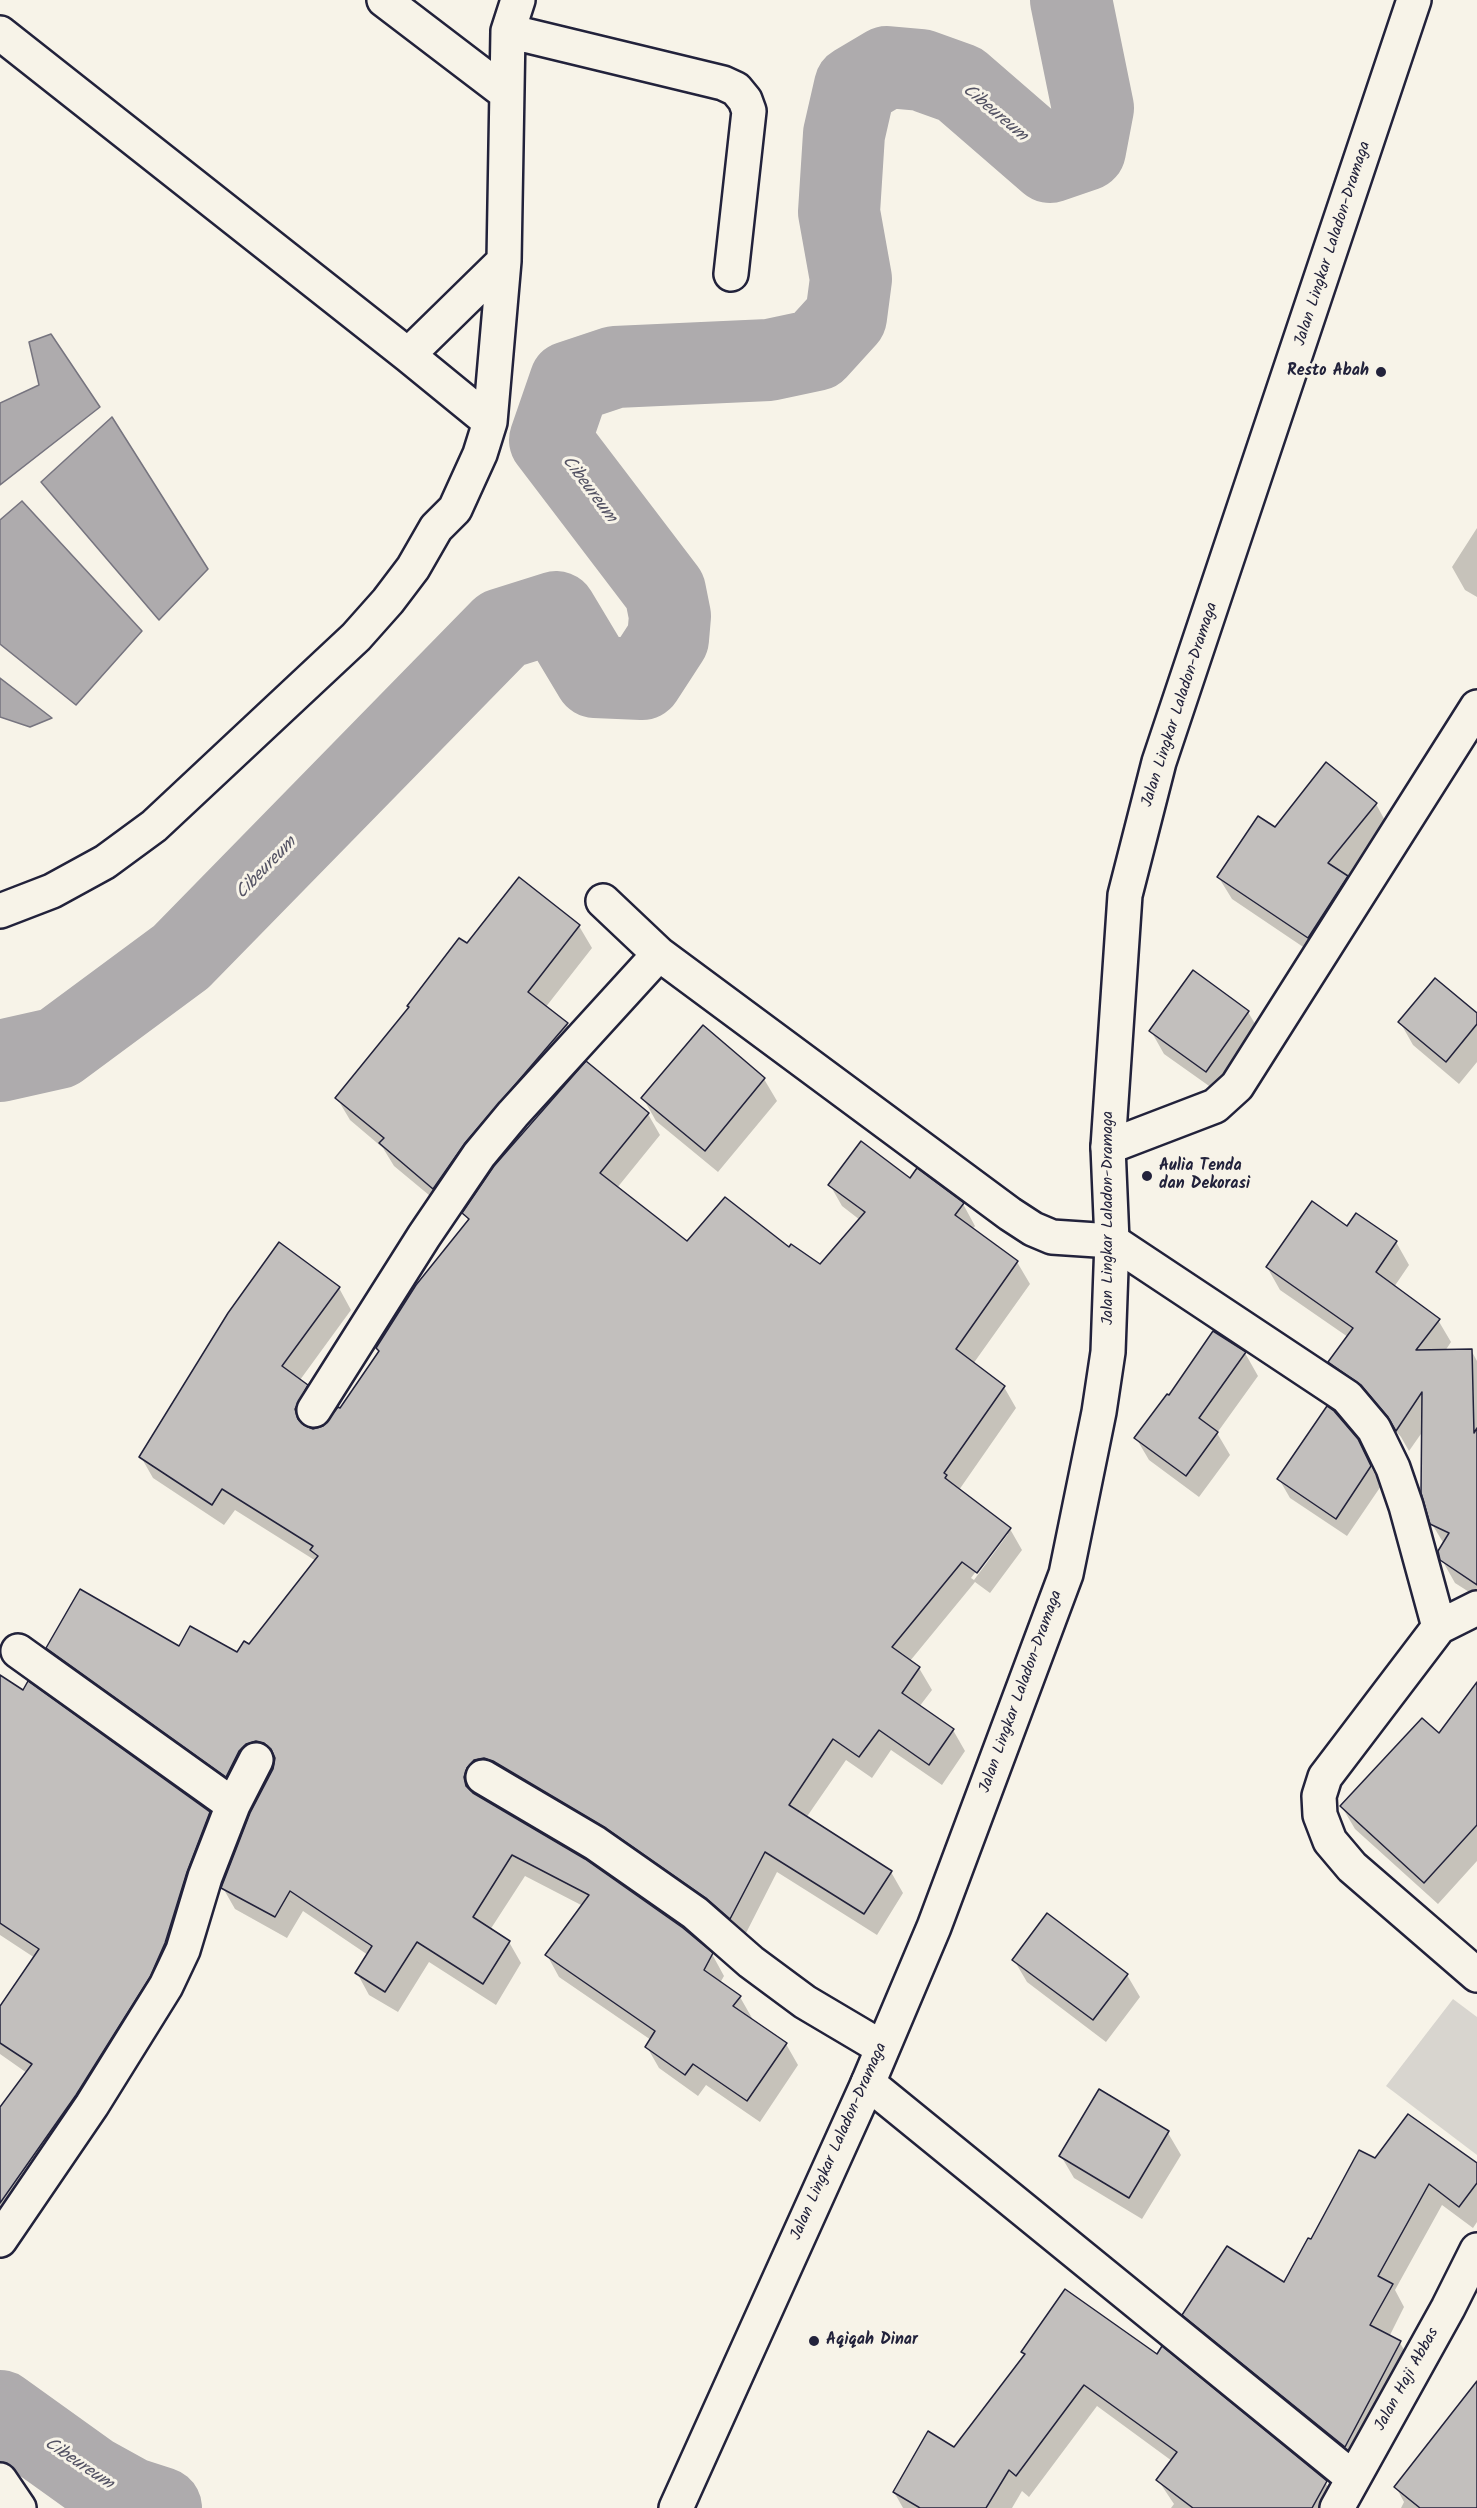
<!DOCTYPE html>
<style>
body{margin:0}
canvas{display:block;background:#f7f3e8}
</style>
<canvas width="1477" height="2508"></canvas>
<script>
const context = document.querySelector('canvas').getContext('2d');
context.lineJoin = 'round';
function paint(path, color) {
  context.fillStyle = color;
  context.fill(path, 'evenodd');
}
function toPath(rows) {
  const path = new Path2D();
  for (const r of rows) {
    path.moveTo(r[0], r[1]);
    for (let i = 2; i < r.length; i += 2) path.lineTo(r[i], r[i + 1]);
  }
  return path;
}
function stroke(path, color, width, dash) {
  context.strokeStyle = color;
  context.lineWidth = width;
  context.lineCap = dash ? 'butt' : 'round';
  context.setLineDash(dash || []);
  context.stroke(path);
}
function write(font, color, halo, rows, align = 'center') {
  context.font = font + ' Kalam,sans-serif';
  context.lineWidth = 6;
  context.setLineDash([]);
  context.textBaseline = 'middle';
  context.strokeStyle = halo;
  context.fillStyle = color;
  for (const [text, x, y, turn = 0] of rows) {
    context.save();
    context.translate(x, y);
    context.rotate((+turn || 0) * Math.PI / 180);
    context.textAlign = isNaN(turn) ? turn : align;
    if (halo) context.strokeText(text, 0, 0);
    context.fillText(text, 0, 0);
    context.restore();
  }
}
const green = toPath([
 [1453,1999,1477,2017,1477,2155,1386,2086]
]);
const water = toPath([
 [51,334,100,407,0,485,0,403,39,385,29,342,51,334],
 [112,417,208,569,159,620,41,482,112,417],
 [22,501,142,631,76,705,0,644,0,520,22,501],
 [0,678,52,718,30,727,0,717,0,678]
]);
const shadow = toPath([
 [1477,528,1477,597,1465,590,1452,567],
 [1376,804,1388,826,1347,877,1359,899,1321,959,1232,899,1219,878,1275,829],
 [579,926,592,948,545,1008,567,1024,580,1047,447,1210,394,1166,383,1148,350,1120,337,1098,467,945],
 [1248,1012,1261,1034,1219,1093,1164,1054,1151,1031],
 [1477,1015,1477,1062,1459,1084,1413,1045,1400,1022],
 [703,1027,764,1079,777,1101,718,1172,656,1121,643,1098],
 [648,1114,660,1135,617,1188,687,1243,789,1249,820,1266,860,1220,842,1206,830,1185,910,1180,963,1204,975,1226,972,1230,1017,1262,1030,1284,973,1364,1004,1387,1016,1408,959,1490,1010,1529,1022,1550,990,1593,975,1582,910,1661,919,1668,932,1690,919,1707,953,1730,965,1751,942,1785,891,1750,872,1778,846,1760,806,1818,891,1872,903,1893,877,1935,777,1872,743,1939,479,1789,476,1797,712,1954,724,1976,720,1983,740,1997,752,2018,751,2020,786,2044,798,2065,760,2122,706,2085,698,2096,659,2068,647,2047,651,2040,559,1977,547,1955,583,1906,525,1876,490,1930,509,1942,521,1963,496,2005,429,1962,398,2012,369,1995,357,1973,368,1955,303,1911,287,1938,235,1909,223,1888,275,1764,269,1762,239,1797,61,1670,48,1648,179,1648,238,1654,250,1646,316,1561,235,1510,224,1525,153,1478,141,1457,339,1288,351,1310,300,1380,307,1386,319,1407,308,1428,314,1430,323,1428,331,1421,380,1352,469,1221,464,1213],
 [1004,1534,1008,1534,974,1580,971,1578],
 [1356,1215,1396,1242,1409,1265,1394,1287,1438,1320,1451,1342,1445,1351,1471,1350,1477,1361,1477,1597,1455,1583,1442,1560,1444,1544,1432,1524,1423,1431,1409,1451,1401,1437,1376,1407,1342,1384,1329,1362,1348,1337,1280,1290,1267,1267,1347,1228],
 [1245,1353,1258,1376,1217,1433,1230,1455,1199,1497,1149,1460,1136,1438,1169,1397],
 [1357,1440,1381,1486,1347,1536,1290,1498,1279,1479],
 [0,1676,209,1813,221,1834,177,1965,0,2239,0,2109,27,2073,0,2054,0,2009,35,1958,0,1935],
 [1477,1685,1477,1861,1438,1904,1355,1829,1342,1807,1440,1735],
 [1014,1960,1127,1975,1140,1997,1106,2042,1027,1982],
 [1168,2133,1181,2155,1142,2219,1074,2178,1061,2156],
 [1375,2159,1477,2165,1477,2222,1473,2228,1442,2205,1395,2290,1404,2307,1389,2337,1400,2343,1413,2365,1358,2468,1197,2337,1184,2315,1284,2284,1311,2241],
 [1023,2352,1325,2482,1338,2504,1336,2508,1171,2508,1174,2504,1158,2480,1172,2461,1097,2406,1029,2497,1022,2491,1012,2508,903,2508,894,2492,955,2449,1025,2355],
 [1477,2383,1477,2508,1401,2508,1404,2502,1396,2487]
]);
const river = toPath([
 [0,1061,58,1048,181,957,502,629,556,612,595,677,642,679,668,639,670,616,665,591,550,440,570,382,615,367,769,360,816,350,846,317,851,279,839,212,844,134,855,86,887,67,921,70,960,84,1050,162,1085,150,1093,108,1071,0],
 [0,2411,92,2477,130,2498,161,2508]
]);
const building = toPath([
 [1326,762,1377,803,1328,863,1348,876,1308,938,1217,877,1258,816,1275,827,1326,762],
 [519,877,580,925,528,992,568,1023,465,1143,433,1189,379,1143,384,1138,335,1098,409,1007,407,1006,459,938,467,943,519,877],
 [1193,970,1249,1011,1206,1072,1149,1031,1193,970],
 [1435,978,1477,1013,1477,1024,1446,1062,1398,1022,1435,978],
 [703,1025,765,1078,705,1151,641,1098,703,1025],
 [586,1061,649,1113,600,1173,687,1241,725,1197,789,1247,791,1244,820,1264,865,1212,828,1185,861,1141,910,1178,917,1168,964,1203,955,1215,1018,1261,956,1349,1005,1386,944,1473,947,1475,945,1478,1011,1528,977,1573,962,1562,892,1647,920,1667,902,1693,954,1729,929,1765,879,1730,859,1757,833,1739,789,1805,892,1871,864,1914,765,1852,730,1919,706,1898,606,1828,493,1761,484,1758,474,1760,467,1768,464,1777,466,1786,473,1793,585,1859,683,1928,713,1953,704,1970,741,1996,733,2006,787,2043,747,2101,693,2064,685,2075,645,2047,655,2031,545,1955,589,1895,512,1855,473,1917,510,1941,483,1984,417,1942,385,1992,355,1973,372,1946,290,1891,275,1917,221,1888,250,1813,273,1769,275,1758,271,1749,264,1743,256,1741,246,1744,239,1751,226,1777,46,1648,80,1589,179,1646,190,1626,237,1652,244,1641,249,1644,318,1556,310,1550,313,1546,222,1489,212,1505,139,1457,228,1313,279,1242,340,1287,282,1366,308,1385,295,1409,298,1419,304,1425,313,1429,323,1426,338,1407,340,1408,379,1351,376,1348,416,1285,469,1219,462,1213,494,1166,586,1061],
 [1312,1201,1347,1226,1356,1213,1397,1241,1376,1272,1440,1319,1416,1350,1472,1349,1474,1433,1477,1428,1477,1585,1440,1560,1438,1551,1449,1533,1430,1524,1421,1493,1422,1392,1396,1431,1388,1417,1361,1385,1328,1362,1353,1328,1266,1267,1312,1201],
 [1213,1331,1246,1352,1199,1418,1218,1432,1186,1476,1134,1438,1167,1394,1169,1395,1213,1331],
 [1327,1406,1334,1411,1358,1439,1371,1466,1336,1519,1277,1479,1327,1406],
 [0,1675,23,1690,28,1681,210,1812,187,1872,165,1943,150,1977,76,2095,0,2203,0,2107,32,2064,0,2043,0,2006,39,1949,0,1923,0,1675],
 [1477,1682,1477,1825,1424,1883,1340,1806,1422,1718,1439,1733,1477,1682],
 [1047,1913,1128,1974,1093,2020,1012,1960,1047,1913],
 [1099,2089,1169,2131,1129,2198,1059,2156,1099,2089],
 [1408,2114,1477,2163,1477,2183,1459,2207,1429,2184,1378,2276,1393,2284,1370,2325,1401,2341,1345,2447,1182,2315,1227,2246,1284,2282,1308,2238,1311,2239,1359,2150,1375,2158,1408,2114],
 [1065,2289,1157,2354,1162,2346,1327,2481,1312,2508,1193,2508,1156,2480,1177,2452,1084,2385,1016,2476,1009,2470,986,2508,920,2508,893,2492,928,2431,954,2447,1025,2354,1021,2352,1065,2289],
 [1477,2381,1477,2508,1420,2508,1394,2487,1477,2381]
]);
const minor = toPath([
 [384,0,506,93],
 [508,31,723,83,736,89,745,100,749,111,731,274],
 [0,33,408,355,490,422],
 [408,355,504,261],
 [603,901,659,954,1010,1214,1033,1229,1052,1237,1112,1241,1347,1397,1374,1429,1393,1468,1406,1506,1439,1627],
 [0,911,52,891,105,862,154,826,356,637,388,601,413,568,436,528,455,509,480,454,490,422,504,261,508,31,518,0],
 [1108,1147,1215,1106,1237,1086,1477,707],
 [314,1410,424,1236,479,1155,513,1114,659,954],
 [1477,1608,1439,1627,1325,1777,1319,1796,1320,1815,1330,1841,1352,1867,1477,1975],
 [18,1651,233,1805],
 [483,1777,595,1843,695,1913,751,1962,805,2002,881,2047],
 [868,2083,1353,2478],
 [0,2240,92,2105,166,1986,183,1950,205,1877,233,1805,256,1760],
 [0,2480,19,2508],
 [1337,2508,1448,2308,1477,2250]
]);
const primary = toPath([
 [676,2508,868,2083,934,1927,1066,1574,1099,1412,1108,1352,1112,1241,1108,1147,1125,895,1159,762,1414,0]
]);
const markers = [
 [1381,372,6,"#22223b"],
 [1147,1176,6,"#22223b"],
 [814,2341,6,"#22223b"]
];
const streetNames = [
 ["Jalan Lingkar Laladon-Dramaga",1334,244,-72],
 ["Jalan Lingkar Laladon-Dramaga",1181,705,-72],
 ["Jalan Lingkar Laladon-Dramaga",1109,1218,-90],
 ["Jalan Lingkar Laladon-Dramaga",1022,1692,-70],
 ["Jalan Lingkar Laladon-Dramaga",840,2142,-66],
 ["Jalan Haji Abbas",1408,2380,-61]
];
const poiNames = [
 ["Resto Abah",1369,372,"right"],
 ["Aulia Tenda",1159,1167],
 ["dan Dekorasi",1159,1185],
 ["Aqiqah Dinar",826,2341]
];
const waterNames = [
 ["Cibeureum",994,114,40],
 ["Cibeureum",588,490,53],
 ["Cibeureum",267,869,-46],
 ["Cibeureum",78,2465,34]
];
paint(green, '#d8d5cf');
paint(water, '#aeabad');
stroke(water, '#76747f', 1.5);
paint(shadow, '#0003');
stroke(river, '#aeabad', 82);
paint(building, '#c2bfbd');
stroke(building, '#22223b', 1.5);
stroke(minor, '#22223b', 38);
stroke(primary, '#22223b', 38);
stroke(minor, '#f7f3e8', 33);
stroke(primary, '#f7f3e8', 33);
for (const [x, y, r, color] of markers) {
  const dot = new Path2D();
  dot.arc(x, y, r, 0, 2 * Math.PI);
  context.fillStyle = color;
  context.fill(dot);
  stroke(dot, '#f7f3e8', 2);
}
write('16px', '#22223b', '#f7f3e8', streetNames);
write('bold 16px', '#22223b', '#f7f3e8', poiNames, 'left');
write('italic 18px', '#535263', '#f7f3e8', waterNames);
</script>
